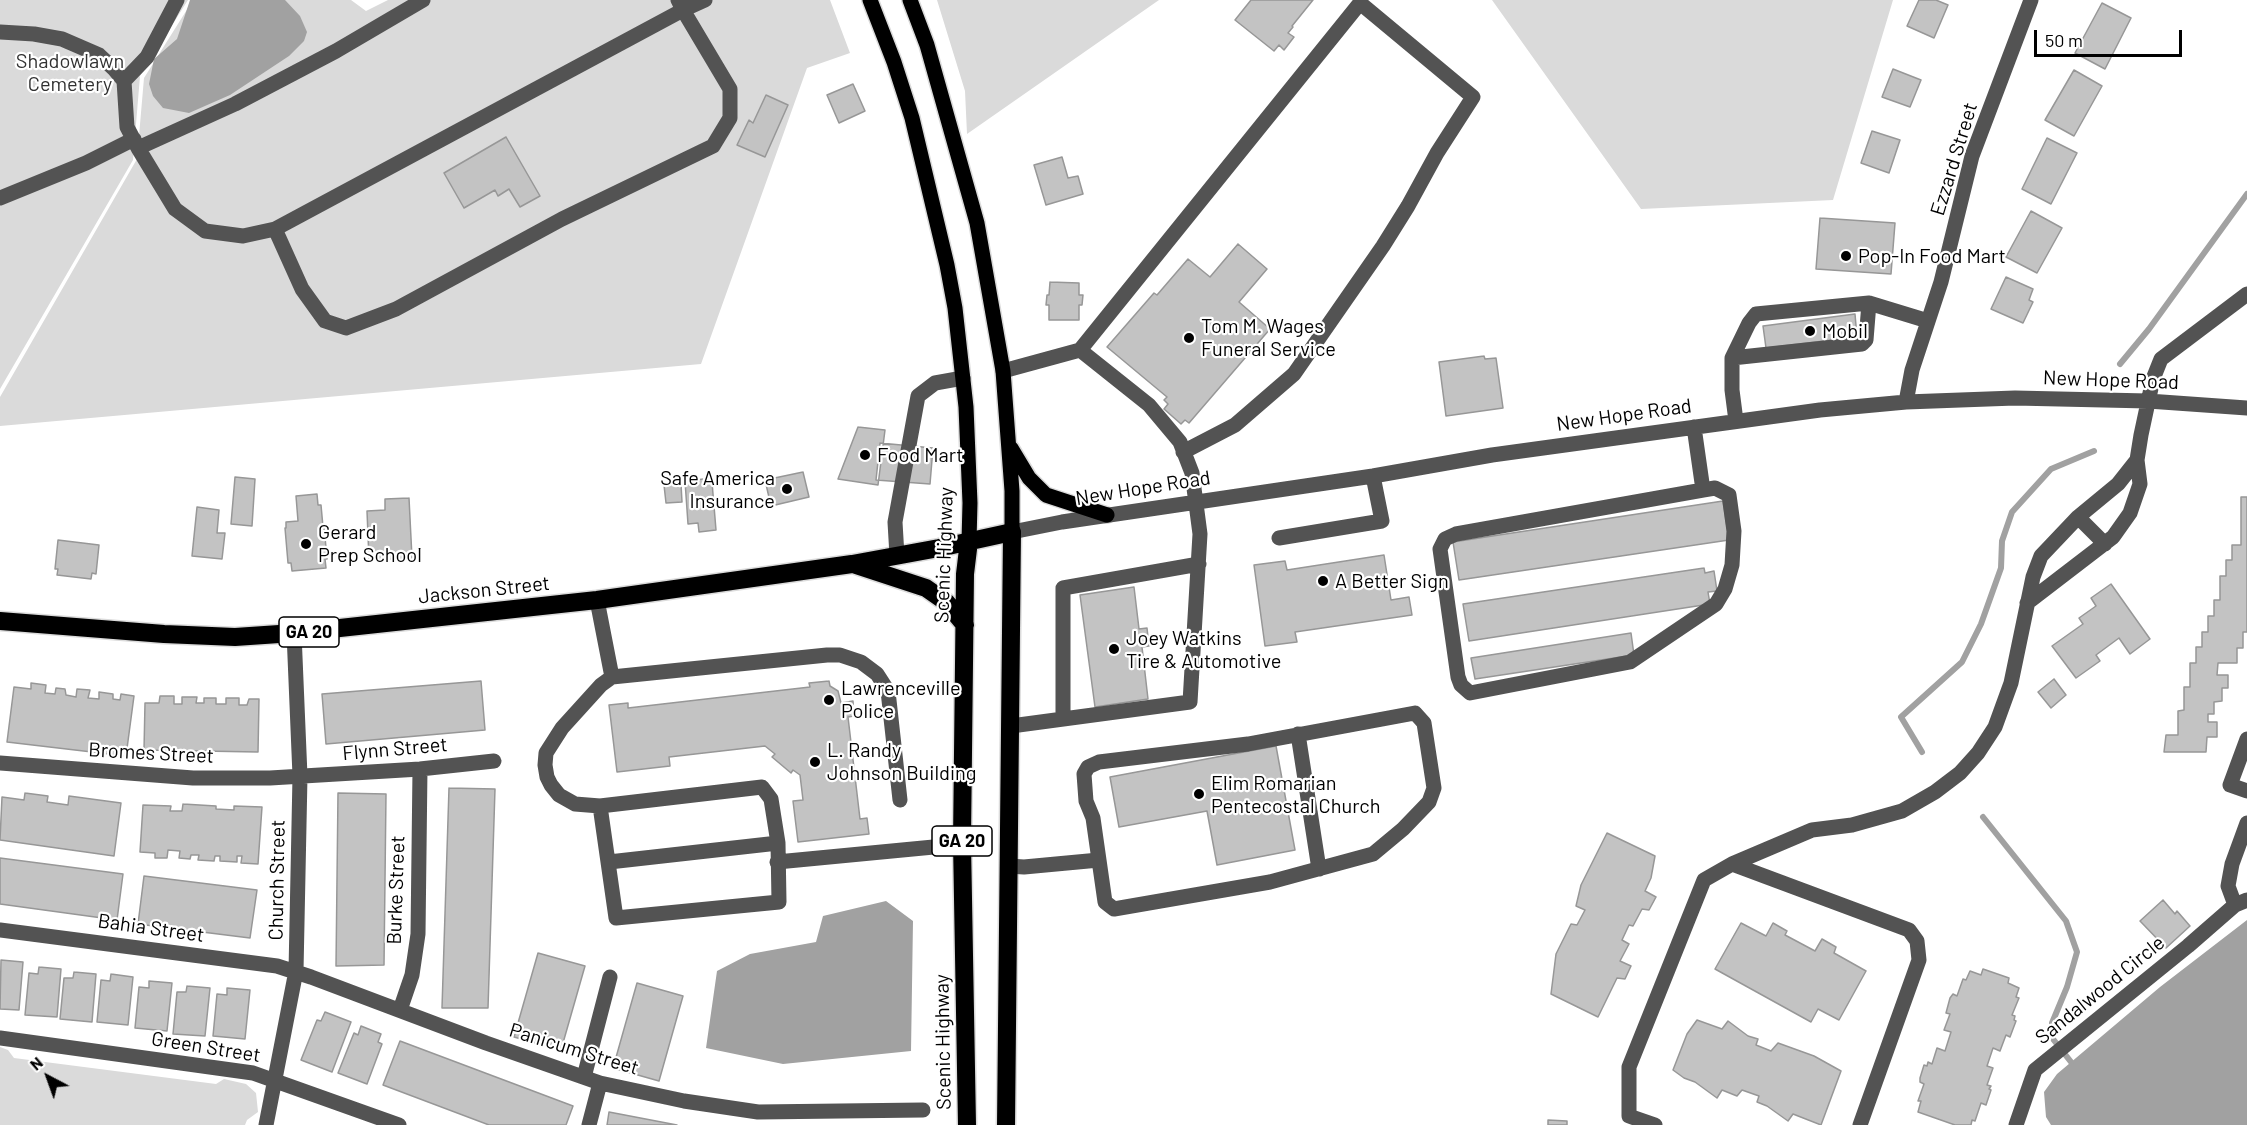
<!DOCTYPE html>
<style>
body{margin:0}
#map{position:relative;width:2247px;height:1125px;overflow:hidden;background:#fff;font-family:Barlow,sans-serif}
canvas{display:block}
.north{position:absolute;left:18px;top:1047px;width:60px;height:60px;-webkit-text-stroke:4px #fff;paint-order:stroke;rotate:319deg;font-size:16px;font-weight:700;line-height:24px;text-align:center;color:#000}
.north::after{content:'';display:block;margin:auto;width:21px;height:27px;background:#000;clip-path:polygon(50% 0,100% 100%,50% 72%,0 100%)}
.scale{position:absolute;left:2034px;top:30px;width:148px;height:27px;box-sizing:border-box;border:3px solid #000;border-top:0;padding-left:8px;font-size:18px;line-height:21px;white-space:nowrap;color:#000;-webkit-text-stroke:4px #fff;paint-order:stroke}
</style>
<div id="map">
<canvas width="2247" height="1125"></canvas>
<div class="north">N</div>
<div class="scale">50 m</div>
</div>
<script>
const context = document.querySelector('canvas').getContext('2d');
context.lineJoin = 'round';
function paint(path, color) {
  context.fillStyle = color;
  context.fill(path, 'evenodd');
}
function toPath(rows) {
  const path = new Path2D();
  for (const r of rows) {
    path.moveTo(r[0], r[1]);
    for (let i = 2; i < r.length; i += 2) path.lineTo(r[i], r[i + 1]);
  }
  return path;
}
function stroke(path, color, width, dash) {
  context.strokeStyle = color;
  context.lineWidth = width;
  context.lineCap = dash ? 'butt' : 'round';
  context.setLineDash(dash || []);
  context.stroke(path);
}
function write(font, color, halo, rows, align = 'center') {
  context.font = font + ' Barlow,sans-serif';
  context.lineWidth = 4.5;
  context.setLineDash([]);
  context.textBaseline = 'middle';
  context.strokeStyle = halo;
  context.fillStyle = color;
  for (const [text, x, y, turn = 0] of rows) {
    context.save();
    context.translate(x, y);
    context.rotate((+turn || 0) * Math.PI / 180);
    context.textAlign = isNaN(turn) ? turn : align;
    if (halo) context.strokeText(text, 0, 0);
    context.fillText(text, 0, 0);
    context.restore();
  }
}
const green = toPath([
 [0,0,188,0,140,76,133,160,0,389],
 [193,0,351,0,366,11,388,0,830,0,850,53,807,68,701,364,0,426,0,397,137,159,144,78],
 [937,0,1159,0,967,134,965,91],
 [1492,0,1893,0,1833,200,1641,209],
 [0,1047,8,1050,14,1058,216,1084,224,1079,246,1084,256,1093,258,1112,247,1120,245,1125,0,1125]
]);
const water = toPath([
 [190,0,285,0,300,16,307,32,304,41,289,56,230,95,189,113,163,108,153,96,149,84,154,59,177,39],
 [886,901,913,921,911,1051,783,1064,706,1048,717,971,750,954,816,942,823,916],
 [2247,920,2247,1125,2051,1125,2046,1117,2044,1092,2057,1074,2160,987]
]);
const stream = toPath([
 [2120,364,2149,329,2247,194],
 [1922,752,1901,717,1962,662,1981,624,2001,568,2002,541,2012,512,2051,469,2094,451],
 [1983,817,2066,921,2077,952,2067,987,2052,1023,2053,1039,2071,1062]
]);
const building = toPath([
 [1251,0,1313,0,1292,26,1293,27,1288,33,1294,37,1284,50,1279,45,1274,51,1235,20,1251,0],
 [1919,0,1936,0,1948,5,1934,38,1907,26,1919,0],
 [2102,3,2131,18,2105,69,2075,53,2102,3],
 [1893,69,1921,80,1910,107,1882,97,1893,69],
 [2074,70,2102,86,2074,136,2045,120,2074,70],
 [853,84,865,111,839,123,827,95,853,84],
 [766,95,788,105,765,157,737,145,749,120,753,123,766,95],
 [1872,131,1900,140,1889,173,1861,163,1872,131],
 [506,137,540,196,520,207,509,189,498,196,495,190,464,208,444,173,506,137],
 [2047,138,2077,153,2051,204,2022,189,2047,138],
 [1062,157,1068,178,1078,176,1083,194,1046,205,1034,165,1062,157],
 [2031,211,2062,228,2037,273,2006,257,2031,211],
 [1820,218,1895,223,1891,274,1816,269,1820,218],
 [1238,244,1267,269,1239,302,1270,329,1189,423,1185,420,1181,424,1164,409,1168,404,1164,400,1167,397,1107,347,1154,293,1157,295,1188,259,1210,277,1238,244],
 [2006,277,2033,289,2029,300,2033,302,2023,323,1991,309,2006,277],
 [1050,282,1079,283,1079,295,1083,295,1082,305,1079,305,1079,320,1049,320,1049,305,1046,305,1047,295,1049,295,1050,282],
 [1855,314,1857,337,1766,348,1763,326,1855,314],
 [1484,356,1485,359,1496,358,1503,408,1446,416,1439,362,1484,356],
 [858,427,885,430,878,485,838,479,858,427],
 [880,443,933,448,930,484,876,480,880,443],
 [803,472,809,497,771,506,765,480,803,472],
 [235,477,255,479,252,526,231,524,235,477],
 [704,479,704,482,712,482,716,530,699,532,698,523,688,524,685,481,704,479],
 [681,484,682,502,666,503,664,485,681,484],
 [317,494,318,505,321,505,323,527,324,526,327,559,325,559,326,568,292,571,291,563,288,563,285,528,286,528,286,522,298,521,296,496,317,494],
 [2241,497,2247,497,2247,632,2243,632,2243,648,2237,648,2237,663,2218,663,2217,675,2228,675,2228,688,2222,688,2222,701,2214,702,2214,714,2208,714,2208,722,2217,722,2217,737,2207,737,2206,752,2164,752,2166,735,2178,735,2178,711,2184,710,2184,687,2190,687,2190,663,2196,663,2196,647,2202,647,2202,632,2208,632,2208,616,2214,616,2214,600,2220,600,2220,576,2226,576,2226,560,2232,560,2232,545,2241,545,2241,497],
 [409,498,412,558,369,560,367,511,385,510,385,499,409,498],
 [1723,501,1729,540,1459,580,1453,542,1723,501],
 [197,507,219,510,217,533,225,533,222,559,192,556,197,507],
 [58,540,99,545,96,574,92,573,91,579,57,575,58,569,55,569,58,540],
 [1384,555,1391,600,1409,597,1412,615,1295,632,1297,642,1265,646,1254,565,1285,561,1287,570,1384,555],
 [1704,568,1705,573,1714,571,1717,591,1708,592,1710,604,1469,641,1463,604,1704,568],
 [2111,584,2150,639,2130,654,2119,638,2096,655,2100,661,2076,678,2052,646,2083,624,2079,618,2096,606,2091,598,2111,584],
 [1134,587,1139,629,1147,628,1149,646,1142,647,1148,699,1095,707,1080,595,1134,587],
 [1631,633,1634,655,1475,679,1471,658,1631,633],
 [2054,679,2066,695,2051,708,2038,692,2054,679],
 [481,681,485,730,326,744,322,694,481,681],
 [829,681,830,686,838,691,841,703,853,701,854,716,848,717,860,819,867,818,869,834,798,842,793,801,803,800,800,775,793,770,791,773,772,757,775,754,765,746,669,757,670,766,617,772,609,705,628,703,628,708,810,687,809,683,829,681],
 [31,683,46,685,45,693,55,694,56,688,65,689,66,695,76,697,77,689,90,690,88,698,99,699,99,692,113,694,113,699,120,700,121,694,134,696,126,756,7,742,14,687,31,689,31,683],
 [160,696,174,696,174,704,182,704,182,697,197,697,196,703,204,703,204,698,216,698,216,704,226,704,226,698,239,698,239,705,247,705,249,699,259,699,258,752,144,750,145,703,159,703,160,696],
 [1276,746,1295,850,1217,865,1207,811,1119,827,1110,777,1276,746],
 [449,788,495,789,488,1008,442,1008,449,788],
 [25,793,48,796,47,802,68,805,69,796,121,803,114,856,0,840,2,797,24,800,25,793],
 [338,793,386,794,384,965,336,966,338,793],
 [183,804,216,806,216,809,234,810,234,806,262,807,258,864,241,863,242,856,237,856,237,862,220,861,220,856,215,856,214,861,198,860,199,855,191,855,190,859,179,858,180,851,168,850,167,858,155,858,155,853,140,852,143,805,171,806,170,811,182,811,183,804],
 [1607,833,1655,856,1651,878,1645,891,1656,897,1649,910,1642,909,1633,926,1629,925,1622,940,1629,944,1620,961,1631,966,1625,979,1617,978,1598,1017,1551,994,1556,954,1571,924,1577,925,1585,910,1576,906,1581,885,1607,833],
 [0,858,123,874,117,920,0,904,0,858],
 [144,876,257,890,250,938,138,924,144,876],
 [2163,900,2175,914,2177,911,2190,926,2166,948,2140,921,2163,900],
 [1741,923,1766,936,1773,923,1787,931,1785,935,1815,951,1822,939,1836,947,1834,953,1866,971,1839,1020,1818,1009,1811,1022,1715,969,1741,923],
 [538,953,585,966,561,1050,514,1037,538,953],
 [1,960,23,962,19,1010,0,1009,1,960],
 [39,967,61,969,57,1017,25,1015,29,973,38,974,39,967],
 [1983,969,2009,978,2008,983,2019,988,2016,997,2019,998,2012,1015,2015,1016,2014,1020,2016,1021,2010,1037,2006,1035,2000,1051,1993,1048,1987,1066,1993,1068,1987,1085,1991,1086,1989,1089,1991,1090,1986,1105,1981,1103,1975,1121,1972,1120,1971,1125,1955,1125,1918,1112,1921,1101,1918,1101,1924,1084,1920,1082,1920,1078,1924,1065,1927,1066,1928,1062,1932,1064,1937,1048,1945,1051,1951,1032,1944,1030,1950,1014,1946,1013,1950,998,1953,994,1957,996,1963,979,1966,980,1970,971,1981,975,1983,969],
 [74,972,96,974,92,1022,60,1019,64,978,73,978,74,972],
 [111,974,133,977,128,1025,97,1022,101,980,110,981,111,974],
 [149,981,172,983,167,1031,135,1028,139,987,149,988,149,981],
 [637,983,683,996,659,1081,613,1068,637,983],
 [187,986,210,988,205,1036,173,1034,177,992,186,992,187,986],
 [227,988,250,990,245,1039,213,1036,217,994,227,995,227,988],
 [325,1012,351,1022,332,1072,301,1060,317,1020,321,1021,325,1012],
 [1697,1020,1722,1029,1728,1021,1748,1036,1758,1039,1756,1045,1771,1051,1778,1043,1814,1056,1841,1071,1821,1125,1793,1114,1788,1121,1767,1106,1757,1102,1759,1096,1742,1090,1737,1096,1722,1090,1717,1098,1695,1082,1684,1078,1673,1070,1687,1034,1697,1020],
 [361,1026,381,1034,378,1042,382,1044,367,1084,338,1073,354,1033,358,1035,361,1026],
 [400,1041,573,1106,566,1125,489,1125,383,1085,400,1041],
 [609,1112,677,1125,607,1125,609,1112],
 [1548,1120,1567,1121,1567,1125,1548,1125,1548,1120]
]);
const minor = toPath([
 [678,0,683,10,730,89,730,118,713,146,562,219,396,309,346,328,325,321,302,289,275,229,683,10,705,0],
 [0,32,34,34,62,39,99,55,114,69,124,81,127,127,138,148,175,209,205,231,243,236,275,229],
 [124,81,147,57,177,0],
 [138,148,235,104,336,51,423,0],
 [0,198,86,163,134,139],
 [1080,350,1360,3,1473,97,1437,153,1408,206,1383,246,1294,374,1235,425,1183,452],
 [1732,358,1862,344,1866,340,1869,303],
 [1003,371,1080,350,1149,405,1180,442,1192,473,1200,534,1190,702,1011,726],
 [1906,402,1912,370,1941,282,1972,156,2031,0],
 [1736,421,1732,390,1732,358,1749,323,1756,314,1869,303,1928,321],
 [1694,427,1703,490,1456,534,1445,539,1440,549,1458,677,1461,685,1470,693,1630,662,1716,604,1725,589,1732,565,1734,531,1729,495,1715,488,1703,490],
 [2078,517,2105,544],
 [1012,532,1062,522,1373,476,1492,455,1820,410,1906,402,2015,398,2148,401,2247,408],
 [1279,538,1382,521,1373,476],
 [897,556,895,522,918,396,935,383,963,378],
 [597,600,612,677],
 [2027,603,2113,537,2130,513,2140,484,2137,460,2141,435,2153,379,2161,359,2247,294],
 [1415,713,1424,723,1434,788,1429,802,1403,829,1373,854,1270,882,1114,909,1105,902,1093,818,1086,801,1084,774,1088,767,1099,762,1248,744,1415,713],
 [1063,719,1063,588,1199,564],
 [1298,734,1319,869],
 [2247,739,2230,785,2247,791],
 [0,763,193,778,270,778,420,769,494,761],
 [600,806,762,787,771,799,778,843,779,902,616,918,600,806,575,804,559,795,551,785,547,777,545,765,546,753,562,728,601,685,612,677,827,655,840,655,861,662,877,674,888,691,900,800],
 [609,862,778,843],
 [777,862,944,846,962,842],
 [1732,864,1909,930,1917,941,1919,960,1860,1125],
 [1009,866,1024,867,1099,860],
 [2235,905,2228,886,2232,864,2247,823],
 [0,930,277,966,311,977,486,1043,600,1083,684,1101,758,1112,923,1110],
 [400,1010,412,975,418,934,420,769],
 [0,1038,253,1073,399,1125],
 [584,1077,610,977],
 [266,1125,296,971,300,776,294,633],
 [589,1125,600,1083],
 [1655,1125,1629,1116,1629,1067,1704,880,1732,864,1812,830,1852,825,1902,811,1935,792,1960,773,1978,753,1995,727,2011,683,2033,577,2041,556,2078,517,2118,484,2137,460],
 [2016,1125,2035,1070,2188,946,2235,905,2247,900]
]);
const major = toPath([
 [870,0,894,62,912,118,947,265,955,308,966,407,970,503,969,541],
 [910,0,927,45,977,223,1003,371,1012,491,1012,532],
 [1011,448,1029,478,1046,495,1107,515]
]);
const highway = toPath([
 [856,565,926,588,946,602,965,625],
 [0,621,164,634,235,637,294,633,597,600,852,564,939,548,1012,532,1006,1125],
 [967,1125,962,842,965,574,969,541]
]);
const markers = [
 [1846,256,6,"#000"],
 [1810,331,6,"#000"],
 [1189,338,6,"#000"],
 [865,455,6,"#000"],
 [787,489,6,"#000"],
 [306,544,6,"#000"],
 [1323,581,6,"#000"],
 [1114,649,6,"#000"],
 [829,700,6,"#000"],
 [815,762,6,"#000"],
 [1199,794,6,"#000"]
];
const shields = [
 [309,632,60],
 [962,841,60]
];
const shieldNames = [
 ["GA 20",309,632],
 ["GA 20",962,841]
];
const parkNames = [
 ["Shadowlawn",70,61],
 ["Cemetery",70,84]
];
const streetNames = [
 ["Ezzard Street",1954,159,-73],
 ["New Hope Road",2111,380,2],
 ["New Hope Road",1624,415,-8],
 ["New Hope Road",1143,488,-9],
 ["Scenic Highway",944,555,-88],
 ["Jackson Street",484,590,-6],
 ["Flynn Street",395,749,-5],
 ["Bromes Street",151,753,3],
 ["Church Street",277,880,-89],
 ["Burke Street",396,890,-88],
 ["Bahia Street",151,928,8],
 ["Sandalwood Circle",2100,990,-39],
 ["Scenic Highway",943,1042,-91],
 ["Green Street",206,1047,9],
 ["Panicum Street",574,1049,17]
];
const poiNames = [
 ["Pop-In Food Mart",1858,256],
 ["Tom M. Wages",1201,326],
 ["Funeral Service",1201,349],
 ["Mobil",1822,331],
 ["Food Mart",877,455],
 ["Safe America",775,478,"right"],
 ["Insurance",775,501,"right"],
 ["Gerard",318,532],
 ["Prep School",318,555],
 ["A Better Sign",1335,581],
 ["Joey Watkins",1126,638],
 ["Tire & Automotive",1126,661],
 ["Lawrenceville",841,688],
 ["Police",841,711],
 ["L. Randy",827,750],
 ["Johnson Building",827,773],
 ["Elim Romarian",1211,783],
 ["Pentecostal Church",1211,806]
];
paint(green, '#dadada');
paint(water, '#a1a1a1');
stroke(stream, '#a1a1a1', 6);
paint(building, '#c3c3c3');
stroke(building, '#979797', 1.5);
stroke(major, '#dbdbdb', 18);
stroke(highway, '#dbdbdb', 21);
stroke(minor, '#535353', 15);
stroke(major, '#000', 15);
stroke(highway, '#000', 18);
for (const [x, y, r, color] of markers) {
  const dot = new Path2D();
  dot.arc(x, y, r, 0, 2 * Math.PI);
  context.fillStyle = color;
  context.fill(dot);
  stroke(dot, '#fff', 2);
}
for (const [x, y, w] of shields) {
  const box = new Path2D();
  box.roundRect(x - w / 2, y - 15, w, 30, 4.5);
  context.fillStyle = '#fff';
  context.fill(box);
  stroke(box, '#000', 1.5);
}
write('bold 18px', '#000', null, shieldNames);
write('20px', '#313131', '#fff', parkNames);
write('20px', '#000', '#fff', streetNames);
write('20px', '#000', '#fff', poiNames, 'left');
</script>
